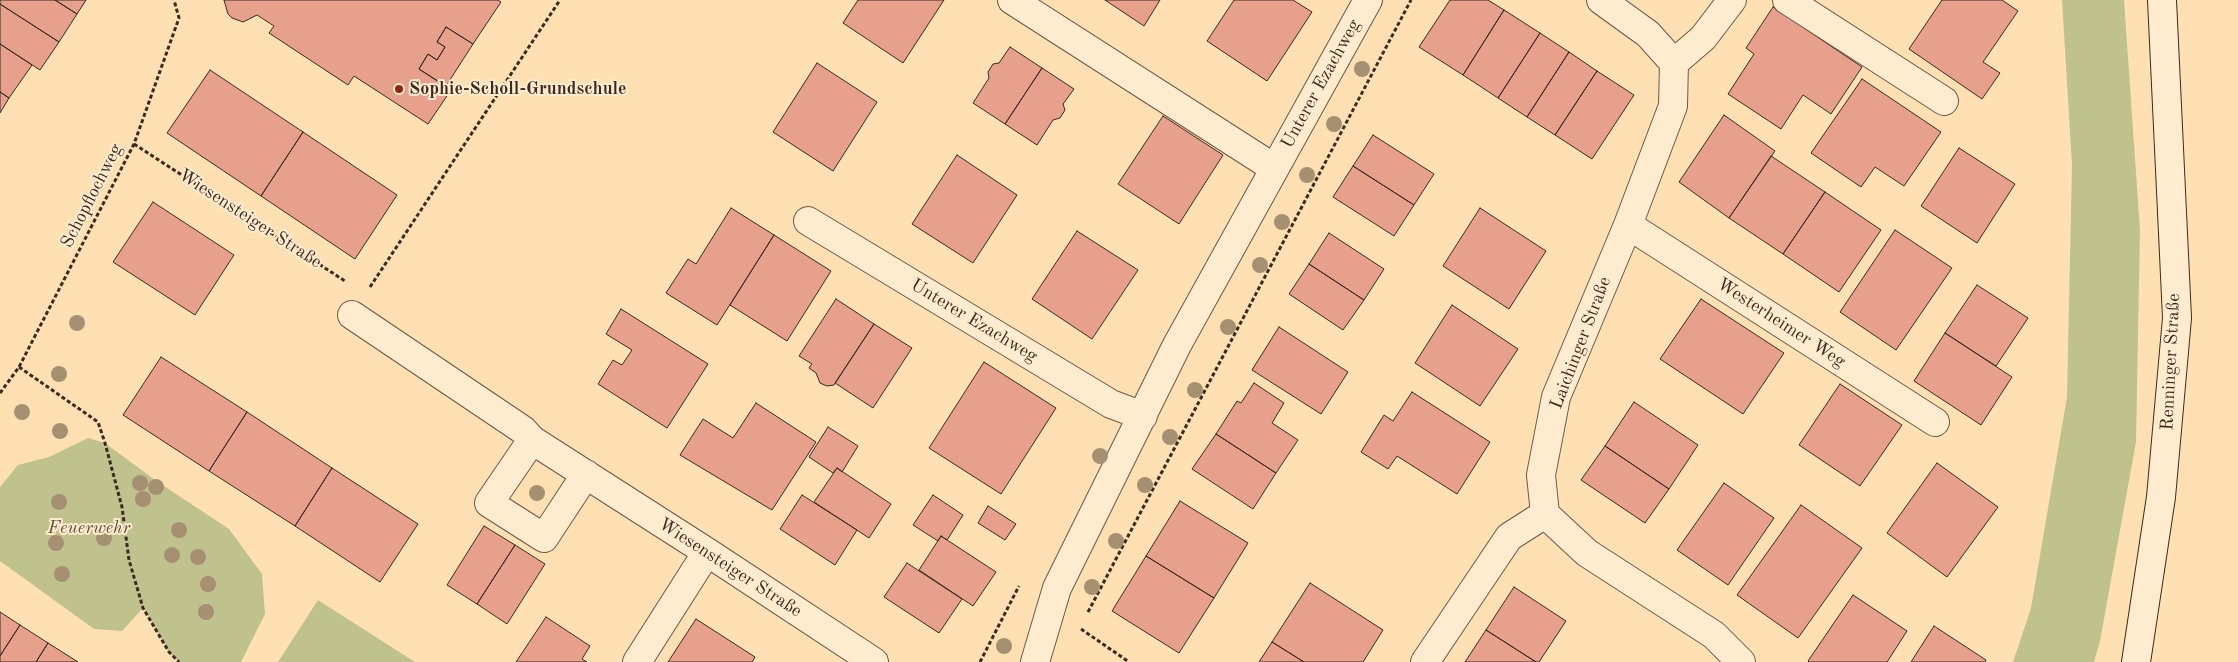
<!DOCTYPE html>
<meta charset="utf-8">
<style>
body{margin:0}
canvas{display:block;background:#ffe0b3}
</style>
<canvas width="2238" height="662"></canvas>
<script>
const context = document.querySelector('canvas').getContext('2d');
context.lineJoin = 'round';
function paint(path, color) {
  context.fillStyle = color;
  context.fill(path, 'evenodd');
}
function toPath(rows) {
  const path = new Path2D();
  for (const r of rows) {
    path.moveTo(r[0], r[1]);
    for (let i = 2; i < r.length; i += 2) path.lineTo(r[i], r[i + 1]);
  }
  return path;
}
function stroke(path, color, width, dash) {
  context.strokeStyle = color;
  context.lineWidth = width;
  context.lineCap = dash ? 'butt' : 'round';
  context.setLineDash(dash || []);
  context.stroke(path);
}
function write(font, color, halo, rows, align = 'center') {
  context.font = font + ' "Old Standard TT",serif';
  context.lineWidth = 4;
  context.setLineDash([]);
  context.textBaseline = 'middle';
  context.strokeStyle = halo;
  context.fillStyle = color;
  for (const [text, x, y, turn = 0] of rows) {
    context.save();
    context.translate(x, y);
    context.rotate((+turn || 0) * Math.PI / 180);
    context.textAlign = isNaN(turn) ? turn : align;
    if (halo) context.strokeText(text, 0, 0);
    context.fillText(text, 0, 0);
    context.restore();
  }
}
const green = toPath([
 [2062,0,2124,0,2140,230,2136,442,2100,641,2094,662,2013,662,2031,608,2067,397,2072,165],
 [88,438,105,443,155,480,229,529,262,574,265,614,241,662,179,662,169,652,143,608,122,631,94,629,0,561,0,487,18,465,49,457],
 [318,600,415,662,278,662]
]);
const building = toPath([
 [0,0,55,0,77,14,59,42,0,4,0,0],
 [55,0,86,0,77,14,55,0],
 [224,0,498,0,501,2,473,44,446,27,437,42,445,47,437,60,428,54,419,69,451,90,428,124,354,76,348,85,269,33,274,26,257,15,243,22,232,18,228,14,224,0],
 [858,0,944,0,903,63,843,23,858,0],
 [1105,0,1160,0,1144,26,1105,0],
 [1234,0,1293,0,1312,12,1267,81,1207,41,1234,0],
 [1450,0,1488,0,1504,10,1463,75,1419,47,1450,0],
 [1942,0,2002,0,2018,11,1983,62,2000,73,1982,99,1909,49,1942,0],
 [0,4,59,42,40,70,0,44,0,4],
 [1773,7,1862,67,1831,114,1803,95,1781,129,1728,94,1754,54,1746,48,1773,7],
 [1504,10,1540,33,1498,98,1463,75,1504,10],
 [446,27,473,44,446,86,419,69,428,54,437,60,445,47,437,42,446,27],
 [1540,33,1569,52,1527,117,1498,98,1540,33],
 [0,44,32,65,9,98,0,92,0,44],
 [1010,47,1042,68,1005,124,973,103,989,78,988,72,993,64,999,63,1010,47],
 [1569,52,1597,71,1555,135,1527,117,1569,52],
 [817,63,877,102,833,171,773,132,817,63],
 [1042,68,1074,89,1063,104,1065,110,1060,118,1053,120,1037,145,1005,124,1042,68],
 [210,70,303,132,261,196,167,133,210,70],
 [1597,71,1634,95,1592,159,1555,135,1597,71],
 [1862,79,1941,132,1904,186,1875,167,1861,187,1811,153,1862,79],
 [0,92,9,98,0,113,0,92],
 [1724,115,1775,151,1729,218,1679,182,1724,115],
 [1163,116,1223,155,1179,224,1118,184,1163,116],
 [303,132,397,195,355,259,261,196,303,132],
 [1373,135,1434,174,1414,205,1353,166,1373,135],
 [1959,148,2015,184,1977,243,1921,206,1959,148],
 [957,155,1017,195,973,263,912,224,957,155],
 [1771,156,1825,192,1783,254,1729,218,1771,156],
 [1353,166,1414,205,1394,236,1333,197,1353,166],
 [1825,192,1881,230,1839,292,1783,254,1825,192],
 [153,202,234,255,195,315,113,262,153,202],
 [731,208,774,235,717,325,666,293,688,259,696,264,731,208],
 [1480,208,1546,251,1509,309,1443,266,1480,208],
 [1895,230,1952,268,1896,350,1840,312,1895,230],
 [1077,231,1138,270,1092,339,1032,299,1077,231],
 [1329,233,1384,269,1364,300,1309,264,1329,233],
 [774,235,831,271,787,341,730,305,774,235],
 [1309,264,1364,300,1343,330,1289,294,1309,264],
 [1977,285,2028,318,1996,366,1945,333,1977,285],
 [836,299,874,324,834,385,827,386,820,383,816,373,809,368,812,364,799,356,836,299],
 [1701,299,1784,353,1743,414,1660,359,1701,299],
 [1452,305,1518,349,1480,406,1415,363,1452,305],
 [621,309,708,364,667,428,598,384,613,360,622,365,632,350,606,334,621,309],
 [874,324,912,348,873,408,835,383,874,324],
 [1279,327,1348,372,1321,414,1252,370,1279,327],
 [1945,333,2012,377,1981,425,1914,381,1945,333],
 [161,357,247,412,209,471,123,415,161,357],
 [984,362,1056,408,1001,494,929,448,984,362],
 [1254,383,1284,403,1272,423,1298,440,1276,473,1216,434,1237,401,1241,403,1254,383],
 [1840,384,1902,425,1860,486,1799,445,1840,384],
 [1412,392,1490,442,1457,494,1397,456,1388,469,1361,452,1384,415,1393,421,1412,392],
 [1634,402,1698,445,1669,489,1605,446,1634,402],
 [756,403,816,442,772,510,680,455,703,419,733,438,756,403],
 [247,412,332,468,295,526,209,471,247,412],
 [828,427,858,446,842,472,837,468,833,473,809,457,828,427],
 [1216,434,1276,473,1253,509,1192,469,1216,434],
 [1605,446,1669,489,1645,523,1581,480,1605,446],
 [1937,463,1998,507,1947,577,1887,533,1937,463],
 [332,468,418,524,380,582,295,526,332,468],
 [837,468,891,504,869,538,814,502,837,468],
 [1724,483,1774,518,1728,585,1677,550,1724,483],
 [802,495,857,530,835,565,780,529,802,495],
 [933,495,963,515,947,540,941,536,938,541,913,525,933,495],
 [1180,501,1248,543,1214,598,1146,556,1180,501],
 [1801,505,1862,548,1798,638,1737,595,1801,505],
 [988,506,1016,524,1005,540,978,523,988,506],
 [484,526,515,545,477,604,447,585,484,526],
 [941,536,996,572,973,606,919,570,941,536],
 [515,545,545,564,507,624,477,604,515,545],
 [1146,556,1214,598,1179,653,1112,611,1146,556],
 [907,563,962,599,939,633,884,597,907,563],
 [1310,583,1383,630,1363,662,1304,662,1272,642,1310,583],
 [1514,587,1566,621,1539,662,1536,662,1486,630,1514,587],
 [1853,595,1907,631,1887,662,1809,662,1808,661,1853,595],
 [0,612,20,625,0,656,0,612],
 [546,617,590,646,582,659,587,662,516,662,546,617],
 [696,619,755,657,752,662,668,662,696,619],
 [20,625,48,643,36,662,0,662,0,656,20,625],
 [1934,626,1986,660,1985,662,1911,662,1934,626],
 [1486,630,1536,662,1465,662,1486,630],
 [1272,642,1304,662,1259,662,1272,642],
 [48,643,78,662,36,662,48,643]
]);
const path = toPath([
 [134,144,345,281],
 [370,287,560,0],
 [19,367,98,422,105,443,122,507,129,560,143,608,169,652,179,662],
 [0,393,19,367,134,144,179,18,174,0],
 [1088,612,1411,0],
 [1081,629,1129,662],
 [980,662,1019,586]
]);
const street = toPath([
 [1012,0,1274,168],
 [1601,0,1648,34,1674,63,1673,106,1628,225,1556,397,1541,475,1545,514,1587,553,1714,635,1741,662],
 [1787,0,1944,101],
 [1674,63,1703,38,1732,0],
 [808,221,1111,404,1143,416],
 [1628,225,1935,422],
 [352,315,523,430,532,440],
 [586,474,544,538,489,503,532,440,707,552,874,662],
 [637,662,707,552],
 [1035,662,1057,588,1177,345,1368,0],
 [1425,662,1509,537,1545,514]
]);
const secondary = toPath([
 [2136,662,2161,497,2177,318,2162,0]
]);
const trees = [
 [1362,69],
 [1334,124],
 [1307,175],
 [1282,222],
 [1260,265],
 [77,323],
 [1228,327],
 [59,374],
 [1195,390],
 [22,412],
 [60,431],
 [1170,437],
 [1100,456],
 [140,483],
 [1145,485],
 [156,487],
 [537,493],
 [143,499],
 [59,502],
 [179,530],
 [104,538],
 [1116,541],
 [56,543],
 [172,555],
 [198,557],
 [62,574],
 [208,584],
 [1092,587],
 [206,612],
 [1004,646]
];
const markers = [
 [399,89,5,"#8f2418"]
];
const streetNames = [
 ["Unterer Ezachweg",1321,84,-61],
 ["Schopflochweg",92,196,-63],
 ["Wiesensteiger Straße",250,219,33],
 ["Unterer Ezachweg",974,321,31],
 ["Westerheimer Weg",1781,323,33],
 ["Laichinger Straße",1581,343,-69],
 ["Renninger Straße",2171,362,-87],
 ["Wiesensteiger Straße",730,568,33]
];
const poiNames = [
 ["Sophie-Scholl-Grundschule",409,89]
];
const parkNames = [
 ["Feuerwehr",89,528]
];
paint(green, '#bfc28d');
paint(building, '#e6a08b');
stroke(building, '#3b2a21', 1);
stroke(street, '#6c5846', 30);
stroke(secondary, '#3b2a21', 30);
stroke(path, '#3b2a21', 3, [4, 2.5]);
stroke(street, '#ffebce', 28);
stroke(secondary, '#ffebce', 28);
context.fillStyle = '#a59172';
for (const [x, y] of trees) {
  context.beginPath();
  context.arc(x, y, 8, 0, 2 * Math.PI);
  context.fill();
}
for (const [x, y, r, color] of markers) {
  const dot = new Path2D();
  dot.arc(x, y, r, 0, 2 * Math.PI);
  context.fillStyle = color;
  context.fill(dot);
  stroke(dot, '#ffebce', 2);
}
write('18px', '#3b2a21', '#ffebce', streetNames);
write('bold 18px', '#3b2a21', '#ffebce', poiNames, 'left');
write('italic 18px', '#5c503c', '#ffebce', parkNames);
</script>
